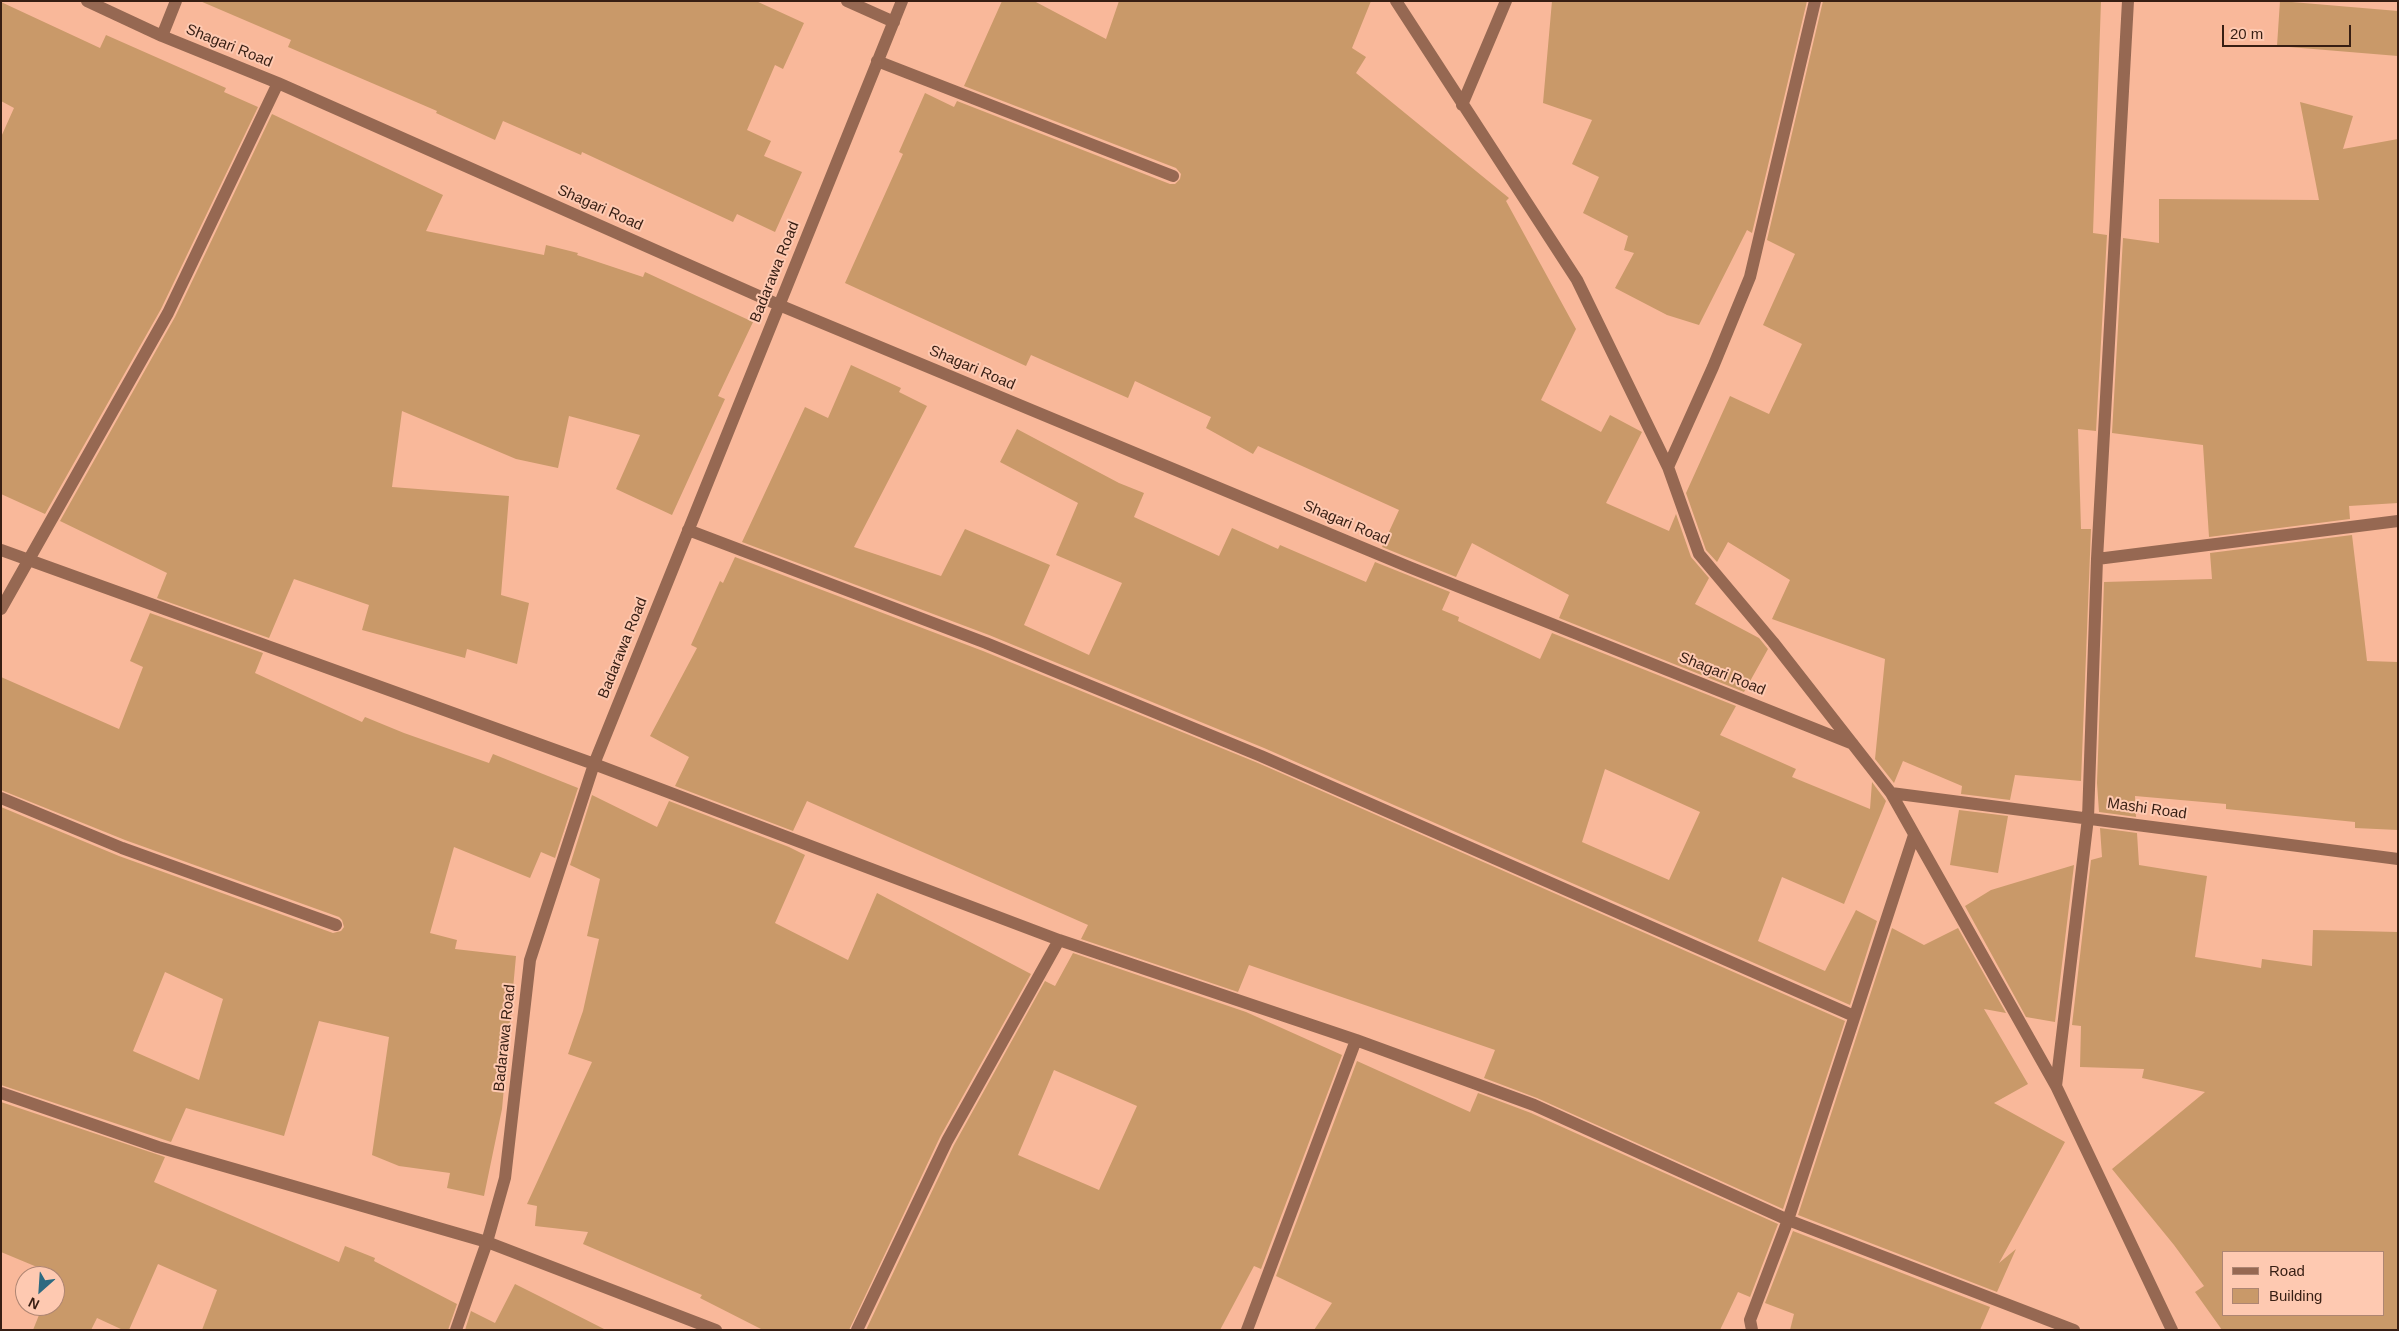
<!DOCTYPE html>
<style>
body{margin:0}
#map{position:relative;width:2399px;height:1331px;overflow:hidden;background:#f9b89a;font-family:Helvetica,sans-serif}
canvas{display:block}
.frame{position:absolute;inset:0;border:2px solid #371e13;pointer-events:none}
.legend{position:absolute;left:2222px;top:1251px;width:162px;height:65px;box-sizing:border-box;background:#fec9b1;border:1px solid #ae8572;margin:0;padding:6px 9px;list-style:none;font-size:15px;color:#371e13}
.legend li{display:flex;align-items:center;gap:10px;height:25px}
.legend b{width:25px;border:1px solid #ae8572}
.north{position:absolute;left:15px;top:1266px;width:50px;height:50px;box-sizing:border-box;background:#fec9b1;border:1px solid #ae8572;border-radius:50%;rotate:206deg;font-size:14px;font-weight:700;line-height:20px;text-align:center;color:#371e13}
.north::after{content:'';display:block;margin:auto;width:18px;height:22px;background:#2d6a81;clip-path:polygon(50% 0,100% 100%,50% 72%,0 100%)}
.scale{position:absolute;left:2222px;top:25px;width:129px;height:22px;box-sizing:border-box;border:2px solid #371e13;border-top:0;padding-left:6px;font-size:15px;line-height:18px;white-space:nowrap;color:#371e13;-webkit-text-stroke:4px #fec9b1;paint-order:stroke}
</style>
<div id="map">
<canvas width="2399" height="1331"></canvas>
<div class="frame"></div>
<ul class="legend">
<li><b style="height:6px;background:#966852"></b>Road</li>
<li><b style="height:14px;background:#c99969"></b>Building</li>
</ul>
<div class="north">N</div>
<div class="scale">20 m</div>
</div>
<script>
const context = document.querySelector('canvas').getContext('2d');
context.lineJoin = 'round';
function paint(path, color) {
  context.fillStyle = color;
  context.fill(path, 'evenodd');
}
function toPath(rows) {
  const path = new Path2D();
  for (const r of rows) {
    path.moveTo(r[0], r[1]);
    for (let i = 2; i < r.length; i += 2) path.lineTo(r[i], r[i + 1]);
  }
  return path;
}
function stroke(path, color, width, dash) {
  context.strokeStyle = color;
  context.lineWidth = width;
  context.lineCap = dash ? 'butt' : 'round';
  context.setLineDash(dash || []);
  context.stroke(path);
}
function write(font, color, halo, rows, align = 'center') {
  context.font = font + ' Helvetica,sans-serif';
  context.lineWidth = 4;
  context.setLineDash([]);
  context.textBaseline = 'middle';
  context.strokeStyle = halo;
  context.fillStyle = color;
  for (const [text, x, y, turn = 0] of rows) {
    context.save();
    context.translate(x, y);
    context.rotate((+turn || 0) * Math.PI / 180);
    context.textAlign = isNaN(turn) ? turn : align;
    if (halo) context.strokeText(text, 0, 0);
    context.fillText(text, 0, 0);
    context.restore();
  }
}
const building = toPath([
 [200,1,756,1,804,23,783,69,775,65,747,130,771,141,764,156,802,172,775,232,737,214,733,222,582,152,581,155,503,121,495,140,436,113,437,111,288,47,291,40],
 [1002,1,1034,1,1106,39,1119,1,1371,1,1352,48,1366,57,1356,73,1509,198,1506,201,1576,329,1541,400,1601,432,1610,415,1642,432,1606,503,1669,531,1676,514,1691,557,1709,578,1695,604,1759,638,1768,649,1744,692,1559,618,1569,595,1472,543,1456,577,1382,547,1399,510,1258,446,1253,454,1206,428,1211,417,1135,381,1128,398,1031,355,1026,366,845,283,903,154,899,152,925,93,954,107,957,101,1170,184,1175,184,1180,179,1181,174,1176,168,964,86],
 [1552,1,1807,1,1752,233,1747,230,1699,325,1667,315,1615,288,1634,253,1624,250,1628,236,1583,213,1599,177,1572,164,1592,120,1543,103],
 [1823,1,2101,1,2093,233,2107,235,2096,431,2078,429,2081,529,2091,529,2081,781,2015,775,2010,800,1961,794,1962,786,1903,761,1894,783,1875,759,1885,659,1772,619,1790,580,1728,542,1717,562,1706,550,1686,493,1730,396,1769,414,1802,344,1763,325,1795,254,1767,240],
 [2280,1,2398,11,2398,56,2277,46],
 [1,2,100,48,106,35,226,88,224,92,258,107,161,309,45,514,1,494,1,137,14,108,1,101],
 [2300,102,2353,116,2343,149,2398,139,2398,503,2349,506,2350,519,2209,537,2203,445,2112,433,2123,238,2159,243,2159,199,2319,200],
 [272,114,443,195,426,231,544,255,546,245,578,253,577,255,643,277,645,272,753,322,718,396,725,399,672,515,616,489,640,435,569,416,558,468,516,459,402,411,392,487,509,496,501,595,529,603,517,664,467,649,465,658,362,630,369,605,294,579,269,638,157,598,167,573,60,521,175,317],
 [851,365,901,388,899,392,927,406,854,547,941,576,965,529,1050,565,1024,625,1089,655,1122,583,1056,555,1078,503,1000,462,1017,429,1119,483,1144,493,1134,517,1219,556,1232,528,1278,549,1280,545,1366,582,1375,562,1450,592,1442,610,1459,617,1458,621,1540,659,1552,633,1736,706,1720,735,1796,769,1792,777,1870,809,1872,782,1886,801,1844,904,1782,877,1758,941,1825,971,1856,910,1877,921,1850,1005,1264,748,989,635,742,542,805,407,828,418],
 [1605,769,1700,812,1669,880,1582,842],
 [2352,535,2367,661,2398,662,2398,830,2355,828,2355,822,2226,809,2226,804,2135,796,2136,817,2099,812,2097,783,2104,582,2212,579,2210,553],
 [735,557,983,651,1258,763,1845,1021,1783,1209,1537,1098,1484,1078,1495,1050,1249,965,1238,992,1081,939,1088,925,807,801,793,831,675,786,689,757,650,736,697,648,691,645,720,581,723,583],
 [150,613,263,653,255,673,362,722,365,717,404,733,489,763,493,754,578,788,555,858,541,852,530,878,454,847,430,933,457,940,455,949,516,956,502,1109,484,1196,447,1188,450,1173,399,1166,372,1155,389,1037,319,1021,284,1136,186,1108,171,1142,1,1085,1,807,119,856,333,933,341,931,344,927,342,920,339,917,125,840,1,790,1,677,119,729,143,667,130,661],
 [165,972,223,999,199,1080,133,1051],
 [592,795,657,827,669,801,789,847,805,855,775,923,848,960,877,893,1031,974,940,1137,849,1330,763,1330,700,1298,702,1295,583,1244,588,1232,535,1226,537,1206,527,1204,592,1062,568,1054,583,1011,599,939,587,936,600,879,570,865],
 [1959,810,2008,816,1998,873,1950,865],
 [2100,828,2137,833,2139,865,2207,876,2195,957,2261,968,2262,959,2312,966,2313,930,2398,932,2398,1330,2222,1330,2195,1292,2204,1286,2174,1245,2112,1169,2205,1092,2142,1078,2144,1069,2080,1067,2081,1026,2072,1025,2091,860,2102,857],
 [2223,1252,2383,1252,2383,1315,2223,1315],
 [2074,865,2055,1022,2026,1017,1965,906,1991,890],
 [1892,928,1924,945,1958,928,2006,1013,1984,1009,2028,1084,1994,1103,2065,1142,1999,1263,2016,1249,1997,1292,1798,1215],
 [1073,953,1246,1012,1342,1055,1261,1269,1254,1266,1220,1330,866,1330,954,1145,1045,981,1055,986],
 [1054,1070,1137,1106,1099,1190,1018,1155],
 [1357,1061,1470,1112,1478,1093,1531,1113,1778,1224,1750,1297,1738,1292,1720,1330,1314,1330,1332,1303,1276,1276],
 [1,1102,165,1157,154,1182,339,1262,345,1246,375,1258,374,1261,457,1304,448,1330,202,1330,217,1290,158,1264,129,1330,123,1330,97,1318,91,1330,33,1330,39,1315,32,1313,35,1306,55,1306,55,1276,48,1276,49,1272,1,1252],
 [1793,1231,1990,1307,1980,1330,1790,1330,1794,1314,1765,1303],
 [515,1284,539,1296,606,1330,465,1330,471,1311,495,1323]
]);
const minor = toPath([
 [87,1,162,36,278,83,779,305,1409,567,1853,744],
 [847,1,894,22],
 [1396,1,1577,280,1668,467,1699,554,1773,642,1891,793,2056,1086,2172,1330],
 [162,36,176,1],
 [877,61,1173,176],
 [1462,105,1506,1],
 [1668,467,1713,367,1750,277,1815,1],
 [688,530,986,643,1261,756,1854,1016],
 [1,550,594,764,1059,940,1356,1040,1534,1105,1788,1220,2074,1330],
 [2097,559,2398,521],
 [1,609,168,313,278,83],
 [1891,793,2398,859],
 [1,798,122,848,336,925],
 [2056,1086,2088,818,2097,559,2128,1],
 [1,1093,158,1147,487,1242,716,1330],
 [456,1330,487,1242,505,1178,530,960,594,764,902,1],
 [857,1330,947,1141,1059,940],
 [1247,1330,1356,1040],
 [1752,1330,1750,1320,1788,1220,1914,835]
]);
const streetNames = [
 ["Shagari Road",229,46,22],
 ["Shagari Road",600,208,24],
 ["Badarawa Road",775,272,-68],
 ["Shagari Road",972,368,23],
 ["Shagari Road",1346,523,23],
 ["Badarawa Road",623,648,-68],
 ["Shagari Road",1722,674,22],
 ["Mashi Road",2147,809,8],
 ["Badarawa Road",505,1038,-84]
];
paint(building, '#c99969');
stroke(minor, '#966852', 12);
write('15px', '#371e13', '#fec9b1', streetNames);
</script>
